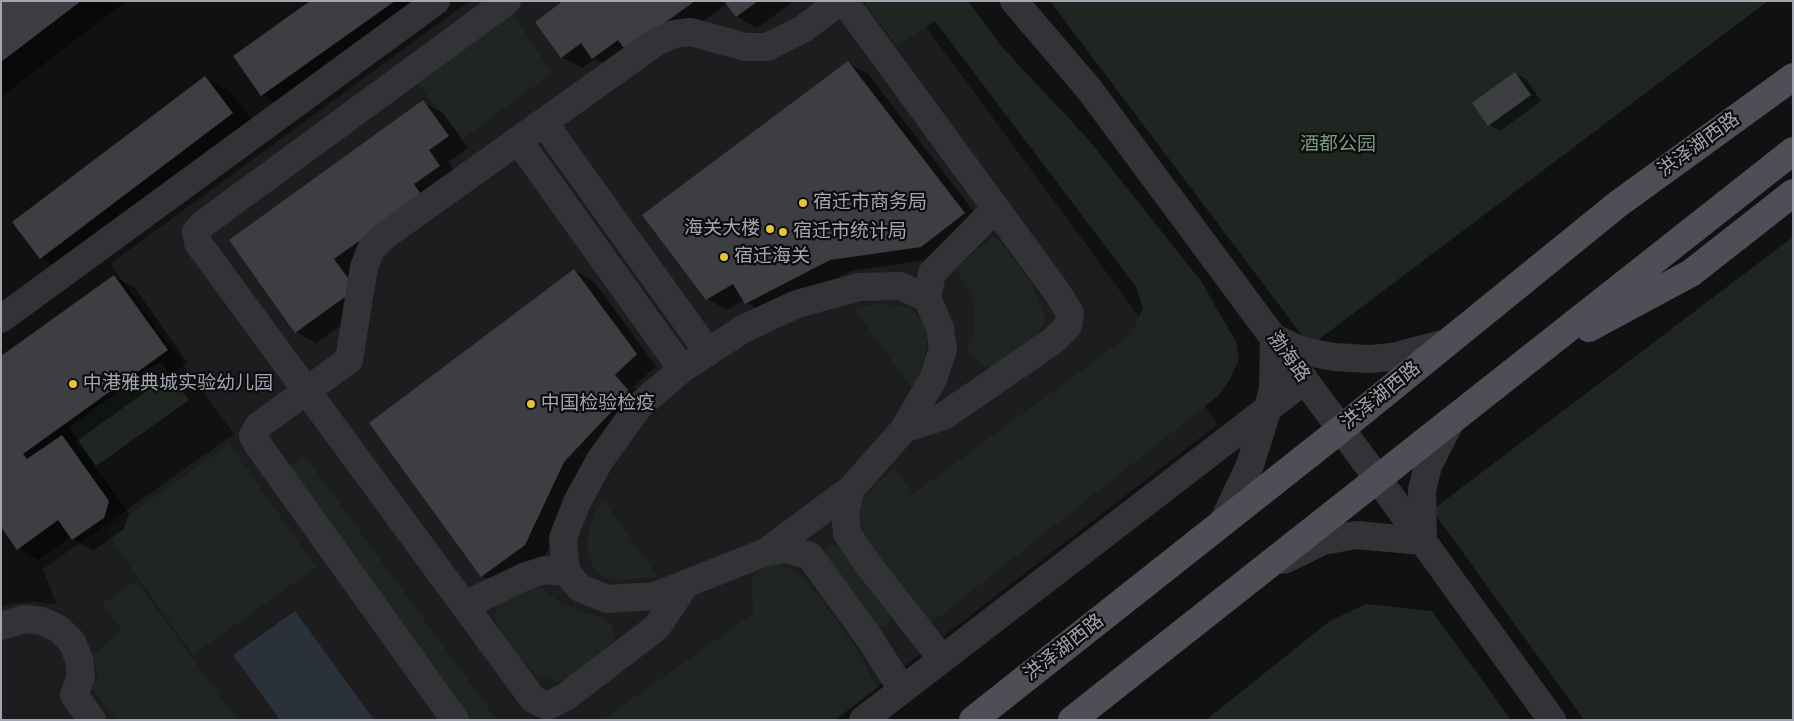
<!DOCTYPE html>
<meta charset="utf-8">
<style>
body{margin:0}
#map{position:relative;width:1794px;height:721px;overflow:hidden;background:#111112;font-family:"Space Grotesk",sans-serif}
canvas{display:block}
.frame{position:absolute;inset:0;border:2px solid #a3a5b2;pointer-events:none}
</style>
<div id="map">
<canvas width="1794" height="721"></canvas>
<div class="frame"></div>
</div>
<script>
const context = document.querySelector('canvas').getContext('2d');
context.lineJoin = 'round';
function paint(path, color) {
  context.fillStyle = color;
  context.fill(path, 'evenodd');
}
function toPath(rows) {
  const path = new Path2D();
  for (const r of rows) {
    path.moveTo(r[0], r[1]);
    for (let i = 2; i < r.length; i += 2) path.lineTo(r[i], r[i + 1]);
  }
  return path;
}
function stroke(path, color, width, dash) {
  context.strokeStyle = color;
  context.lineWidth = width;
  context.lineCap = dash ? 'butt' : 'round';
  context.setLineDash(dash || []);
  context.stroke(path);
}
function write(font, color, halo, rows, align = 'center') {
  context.font = font + ' "Space Grotesk","Noto Sans SC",sans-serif';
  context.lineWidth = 4.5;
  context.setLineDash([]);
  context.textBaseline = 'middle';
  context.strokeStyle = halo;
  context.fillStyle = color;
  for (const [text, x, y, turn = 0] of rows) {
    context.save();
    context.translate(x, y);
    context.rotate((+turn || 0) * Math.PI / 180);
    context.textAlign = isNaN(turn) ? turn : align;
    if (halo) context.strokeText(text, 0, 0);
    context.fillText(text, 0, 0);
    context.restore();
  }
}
const built = toPath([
 [469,1,907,1,1218,424,835,720,1,720,1,607,8,604,35,602,57,605,43,569,234,434,110,264]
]);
const green = toPath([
 [868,1,968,1,1002,47,1088,139,1201,281,1236,342,1239,359,1230,379,1219,395,930,624,868,541,859,520,859,509,866,496,894,467,913,494,1130,335,1143,308,1136,287,935,21,897,46,865,4],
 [1050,1,1768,1,1310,346],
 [509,9,552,73,463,139,414,79],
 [992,237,999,240,1031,282,1044,312,1045,322,1032,342,995,366,986,366,977,360,970,355,967,348,972,339,975,324,975,309,973,300,956,269],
 [1793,237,1793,720,1584,720,1432,510],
 [880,303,911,308,922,321,926,333,926,351,913,390,854,308],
 [161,361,189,400,96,466,69,427],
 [229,444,316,567,193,655,106,532],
 [305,456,497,720,465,720,284,469],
 [603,500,658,577,619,581,603,577,593,566,587,552,588,536,591,522],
 [834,545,843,549,889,612,891,618,886,627,875,629,824,552,828,546],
 [779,564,789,567,807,581,852,642,877,688,835,720,602,720,753,614,752,578,765,565],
 [136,581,237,720,116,720,92,688,98,675,92,655,122,631,102,604],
 [538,584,561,604,581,612,602,617,611,623,615,635,612,643,599,658,571,678,558,682,536,675,518,656,496,623,495,613,500,602],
 [1366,604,1432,611,1511,720,1206,720,1330,621]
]);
const water = toPath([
 [295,611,374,720,280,720,233,655]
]);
const shadow = toPath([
 [1,1,126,1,1,97],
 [312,1,441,1,288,110,262,95],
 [565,1,794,1,757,28,736,16,727,4,647,62,613,69,595,59,582,68,562,57],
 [848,63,868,74,984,225,941,258,851,271,766,315,744,300,727,310,707,299],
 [1515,73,1526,79,1541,101,1500,131,1489,125],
 [205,77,231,92,258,128,67,273,41,258],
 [423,102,443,113,468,148,448,162,459,177,353,271,375,301,316,343,296,332,230,241],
 [574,270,594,282,656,366,634,387,649,404,584,473,545,556,502,588,482,576],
 [115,277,135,288,187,362,74,443,82,448,129,513,124,529,93,551,71,537,38,560,18,549,1,357]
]);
const building = toPath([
 [1,1,81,1,1,62],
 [310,1,395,1,261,96,233,56],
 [563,1,695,1,626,51,618,40,592,59,581,43,561,58,535,22],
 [724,1,758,1,736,17],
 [848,61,965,213,921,247,830,260,745,304,733,284,706,300,642,215],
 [1515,72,1531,95,1488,126,1472,103],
 [205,76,233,113,40,259,12,222],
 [423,100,449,136,429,150,440,166,414,184,422,196,334,259,356,289,295,333,229,240],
 [574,269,637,354,615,375,630,392,564,462,525,545,481,577,369,423],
 [114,275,168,350,23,454,27,459,62,435,109,501,104,518,72,540,58,520,17,550,1,527,1,356]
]);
const minor = toPath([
 [507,1,203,224,196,232,198,243,533,699,547,706,564,698,657,627,685,585],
 [844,1,1057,292,1070,313,1068,326,1054,340,944,416,904,429],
 [1014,1,1089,89,1378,479,1552,720],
 [544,123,708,352],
 [518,140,682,369],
 [927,298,932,273,996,208],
 [1,319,436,1],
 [1223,522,1250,465,1268,408,1273,389,1274,338,1303,351,1334,357,1369,359,1392,357,1446,343],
 [766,552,851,489],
 [1284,560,1323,541,1356,535,1423,541,1422,490,1428,466,1451,421],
 [465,605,526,576,545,570,566,572],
 [1,626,24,619,42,621,59,629,72,642,79,659,81,677,74,695,92,720],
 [902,689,870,639,810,556,787,549,766,552,655,596,607,599,580,588,566,572,563,538,577,502,600,460,639,406,682,369,743,329,797,304,859,287,900,286,927,298,940,328,943,349,933,379,904,429,851,489,845,513,847,533,867,563,942,659],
 [455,720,258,445,253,436,258,426,349,360,364,267,371,249,384,236,656,42,674,34,691,32,745,47,767,47,803,29,840,1],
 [863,720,1305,380]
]);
const major = toPath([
 [1589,328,1691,273,1793,193],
 [973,720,1341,429,1618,204,1793,77],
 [1072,720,1793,151]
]);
const markers = [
 [803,203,5,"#e4c437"],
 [770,229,5,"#e4c437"],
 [783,232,5,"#e4c437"],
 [724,257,5,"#e4c437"],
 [73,384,5,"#e4c437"],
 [531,404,5,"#e4c437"]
];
const parkNames = [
 ["酒都公园",1338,145]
];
const streetNames = [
 ["洪泽湖西路",1699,145,-36],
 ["渤海路",1288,357,54],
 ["洪泽湖西路",1381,396,-39],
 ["洪泽湖西路",1064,648,-38]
];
const poiNames = [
 ["宿迁市商务局",813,203],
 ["海关大楼",760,229,"right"],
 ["宿迁市统计局",793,232],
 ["宿迁海关",734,257],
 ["中港雅典城实验幼儿园",83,384],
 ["中国检验检疫",541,404]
];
paint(built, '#1d1d1f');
paint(green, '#1f2621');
paint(water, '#2b313a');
paint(shadow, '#0007');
paint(building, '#3d3e42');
stroke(minor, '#323237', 28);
stroke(major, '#4e4f56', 28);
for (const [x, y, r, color] of markers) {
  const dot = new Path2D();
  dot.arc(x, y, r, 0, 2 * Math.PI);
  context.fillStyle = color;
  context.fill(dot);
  stroke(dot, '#0c0c0d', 2);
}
write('19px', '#7b9c82', '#0c0c0d', parkNames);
write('19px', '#a3a5b2', '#0c0c0d', streetNames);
write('19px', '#a3a5b2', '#0c0c0d', poiNames, 'left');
</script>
